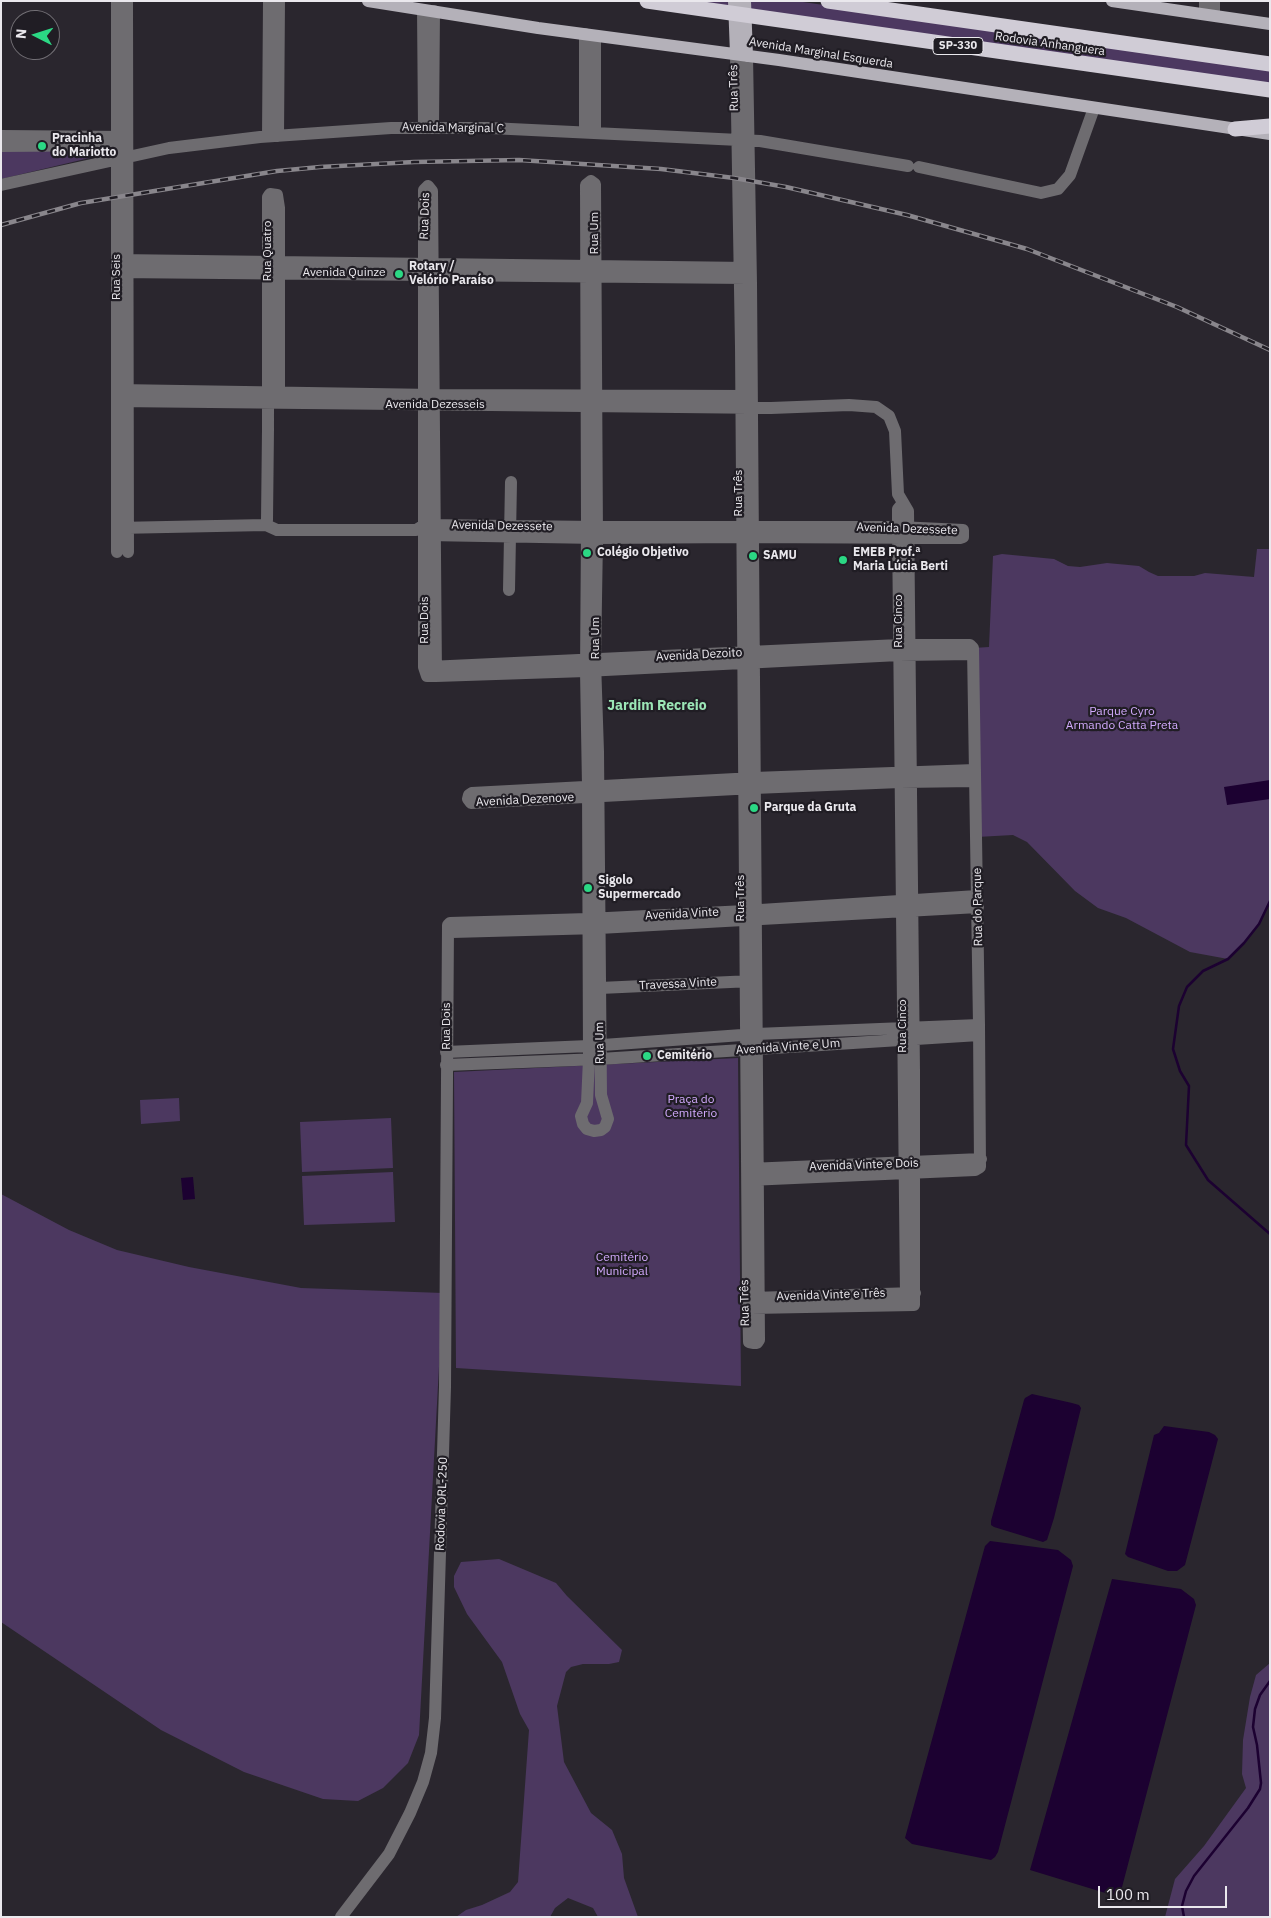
<!DOCTYPE html>
<meta charset="utf-8">
<style>
body{margin:0}
#map{position:relative;width:1271px;height:1918px;overflow:hidden;background:#2a262e;font-family:"IBM Plex Sans",sans-serif}
canvas{display:block}
.frame{position:absolute;inset:0;border:2px solid #eae8ed;pointer-events:none}
.north{position:absolute;left:10px;top:10px;width:50px;height:50px;box-sizing:border-box;background:#201d24;border:1px solid #716e74;border-radius:50%;rotate:275deg;font-size:14px;font-weight:700;line-height:20px;text-align:center;color:#eae8ed}
.north::after{content:'';display:block;margin:auto;width:18px;height:22px;background:#2bd884;clip-path:polygon(50% 0,100% 100%,50% 72%,0 100%)}
.scale{position:absolute;left:1098px;top:1886px;width:129px;height:22px;box-sizing:border-box;border:2px solid #eae8ed;border-top:0;padding-left:6px;font-size:15px;line-height:18px;white-space:nowrap;color:#eae8ed;-webkit-text-stroke:4px #201d24;paint-order:stroke}
</style>
<div id="map">
<canvas width="1271" height="1918"></canvas>
<div class="frame"></div>
<div class="north">N</div>
<div class="scale">100 m</div>
</div>
<script>
const context = document.querySelector('canvas').getContext('2d');
context.lineJoin = 'round';
function paint(path, color) {
  context.fillStyle = color;
  context.fill(path, 'evenodd');
}
function toPath(rows) {
  const path = new Path2D();
  for (const r of rows) {
    path.moveTo(r[0], r[1]);
    for (let i = 2; i < r.length; i += 2) path.lineTo(r[i], r[i + 1]);
  }
  return path;
}
function stroke(path, color, width, dash) {
  context.strokeStyle = color;
  context.lineWidth = width;
  context.lineCap = dash ? 'butt' : 'round';
  context.setLineDash(dash || []);
  context.stroke(path);
}
function write(font, color, halo, rows, align = 'center') {
  context.font = font + ' "IBM Plex Sans",sans-serif';
  context.lineWidth = 4.5;
  context.setLineDash([]);
  context.textBaseline = 'middle';
  context.strokeStyle = halo;
  context.fillStyle = color;
  for (const [text, x, y, turn = 0] of rows) {
    context.save();
    context.translate(x, y);
    context.rotate((+turn || 0) * Math.PI / 180);
    context.textAlign = isNaN(turn) ? turn : align;
    if (halo) context.strokeText(text, 0, 0);
    context.fillText(text, 0, 0);
    context.restore();
  }
}
const green = toPath([
 [681,1,796,1,1270,69,1270,85],
 [1,149,105,150,105,153,102,155,1,179],
 [1257,549,1270,549,1270,900,1259,924,1244,943,1228,959,1190,952,1126,918,1098,908,1075,891,1027,842,1013,835,977,837,973,648,989,647,993,556,1002,554,1054,559,1068,566,1080,567,1107,563,1139,566,1149,572,1158,576,1194,576,1205,573,1254,577],
 [738,1058,741,1386,456,1368,454,1072],
 [179,1098,180,1121,141,1124,140,1100],
 [391,1118,393,1168,302,1172,300,1122],
 [393,1172,395,1222,304,1225,302,1176],
 [1,1194,69,1230,117,1250,189,1267,301,1288,443,1293,419,1735,408,1763,383,1788,358,1801,323,1799,244,1772,161,1730,1,1622],
 [499,1559,556,1583,567,1596,622,1650,619,1662,609,1664,583,1664,571,1667,566,1672,557,1706,564,1762,591,1813,612,1830,622,1854,624,1878,638,1917,598,1917,593,1908,568,1898,555,1908,550,1917,456,1917,466,1910,482,1905,510,1892,518,1882,529,1730,520,1714,502,1662,467,1614,454,1587,454,1576,461,1562],
 [1270,1663,1270,1917,1165,1917,1175,1879,1204,1846,1246,1788,1242,1774,1243,1740,1250,1697,1256,1675]
]);
const water = toPath([
 [1270,780,1270,799,1227,805,1224,787],
 [193,1177,195,1199,183,1200,181,1178],
 [1032,1394,1072,1403,1079,1405,1081,1408,1054,1518,1047,1540,1043,1542,994,1527,991,1525,991,1521,1024,1400,1025,1398],
 [1164,1426,1209,1432,1215,1435,1218,1439,1185,1565,1177,1571,1168,1571,1128,1557,1125,1554,1154,1435,1159,1433],
 [990,1541,1058,1550,1071,1560,1073,1566,998,1852,995,1857,991,1860,912,1844,905,1838,985,1546],
 [1112,1579,1181,1589,1194,1599,1196,1605,1121,1891,1119,1894,1112,1895,1030,1870]
]);
const stream = toPath([
 [1270,901,1259,924,1244,943,1228,959,1203,971,1187,987,1179,1006,1173,1049,1180,1071,1189,1086,1186,1145,1208,1180,1270,1234],
 [1184,1917,1182,1906,1186,1891,1194,1876,1248,1808,1260,1789,1261,1783,1257,1745,1253,1727,1255,1709,1260,1695,1270,1681]
]);
const minor = toPath([
 [117,1,117,552],
 [127,1,128,552],
 [1205,1,1205,14],
 [1214,1,1214,15],
 [423,10,424,127],
 [585,34,585,132],
 [595,36,595,133],
 [736,54,741,347,748,1291,749,1342,754,1343,757,1343,759,1340,751,283,747,56],
 [433,127,434,11],
 [1,136,125,137],
 [268,136,269,1],
 [278,136,279,1],
 [1,146,124,145],
 [919,167,1041,193,1058,189,1070,175,1094,108],
 [591,181,595,184,597,538,595,661,598,752,601,1095,608,1119,605,1127,601,1130,594,1131,587,1129,583,1124,581,1116,587,1103,589,1059,588,787,586,671,587,527,586,185,591,181],
 [1,185,169,148,260,137,391,128,490,128,760,141,908,166],
 [117,260,748,268],
 [117,272,747,278],
 [118,390,434,395,750,396],
 [117,401,771,408,849,405,876,407,889,416,895,431,898,494,908,511,914,1071,914,1305,752,1308],
 [903,503,898,509,898,527,906,1296],
 [266,525,267,520,268,429,268,197,270,194,277,195,279,208,279,401],
 [117,528,266,525,277,530,416,530,424,525,597,527,898,527,963,530,963,537,960,538,742,537,597,538,427,535],
 [509,590,511,482],
 [429,667,899,645,970,645,973,648,979,1025,980,1167,975,1170,749,1180],
 [436,676,432,191,428,186,424,190,424,667,427,676,436,676,586,671,899,655,973,654],
 [975,770,754,778,472,793,469,795,468,799,471,803,754,788,900,782,975,781],
 [452,932,599,928,978,907],
 [600,988,752,981],
 [446,1052,589,1046,756,1034,979,1025],
 [446,1065,600,1059,979,1035],
 [749,1169,981,1159],
 [752,1298,915,1293],
 [341,1917,389,1854,410,1813,423,1782,431,1753,435,1718,445,1387,448,925,450,923,588,919,745,911,977,896]
]);
const major = toPath([
 [368,1,538,28,779,60,1270,134],
 [734,1,736,54],
 [745,1,747,56],
 [1112,1,1270,24]
]);
const highway = toPath([
 [647,1,1270,90],
 [828,1,1270,64],
 [1235,129,1270,126]
]);
const rail = toPath([
 [1,225,81,203,277,171,320,167,414,162,519,160,661,169,734,178,786,187,907,215,1027,249,1177,307,1270,350]
]);
const markers = [
 [42,146,5,"#2bd884"],
 [399,274,5,"#2bd884"],
 [587,553,5,"#2bd884"],
 [753,556,5,"#2bd884"],
 [843,560,5,"#2bd884"],
 [754,808,5,"#2bd884"],
 [588,888,5,"#2bd884"],
 [647,1056,5,"#2bd884"]
];
const shields = [
 [958,46,50]
];
const shieldNames = [
 ["SP-330",958,46]
];
const streetNames = [
 ["Rodovia Anhanguera",1050,44,8],
 ["Avenida Marginal Esquerda",821,53,9],
 ["Rua Três",734,88,-91],
 ["Avenida Marginal C",453,128,1],
 ["Rua Dois",425,216,-88],
 ["Rua Um",595,233,-90],
 ["Rua Quatro",268,251,-90],
 ["Avenida Quinze",344,273],
 ["Rua Seis",117,277,-90],
 ["Avenida Dezesseis",435,405],
 ["Rua Três",739,493,-90],
 ["Avenida Dezessete",502,526,1],
 ["Avenida Dezessete",907,529,2],
 ["Rua Dois",425,620,-90],
 ["Rua Cinco",899,621,-90],
 ["Rua Um",596,638,-90],
 ["Avenida Dezoito",699,655,-3],
 ["Avenida Dezenove",525,800,-3],
 ["Rua Três",741,898,-90],
 ["Rua do Parque",978,907,-91],
 ["Avenida Vinte",682,914,-3],
 ["Travessa Vinte",678,984,-3],
 ["Rua Dois",447,1026,-90],
 ["Rua Cinco",903,1026,-90],
 ["Rua Um",600,1043,-91],
 ["Avenida Vinte e Um",788,1047,-4],
 ["Avenida Vinte e Dois",864,1165,-2],
 ["Avenida Vinte e Três",831,1295,-2],
 ["Rua Três",745,1303,-91],
 ["Rodovia ORL-250",442,1504,-88]
];
const poiNames = [
 ["Pracinha",52,139],
 ["do Mariotto",52,153],
 ["Rotary /",409,267],
 ["Velório Paraíso",409,281],
 ["Colégio Objetivo",597,553],
 ["EMEB Prof.ª",853,553],
 ["Maria Lúcia Berti",853,567],
 ["SAMU",763,556],
 ["Parque da Gruta",764,808],
 ["Sigolo",598,881],
 ["Supermercado",598,895],
 ["Cemitério",657,1056]
];
const parkNames = [
 ["Parque Cyro",1122,712],
 ["Armando Catta Preta",1122,726],
 ["Praça do",691,1100],
 ["Cemitério",691,1114],
 ["Cemitério",622,1258],
 ["Municipal",622,1272]
];
const neighbourhoodNames = [
 ["Jardim Recreio",657,706]
];
paint(green, '#4c3860');
paint(water, '#1c0131');
stroke(stream, '#1c0131', 2.5);
stroke(minor, '#6e6c70', 12);
stroke(major, '#b4b1b9', 12);
stroke(highway, '#d0ccd6', 15);
stroke(rail, '#89868c', 4.5);
stroke(rail, '#201d24', 2.5, [8]);
for (const [x, y, r, color] of markers) {
  const dot = new Path2D();
  dot.arc(x, y, r, 0, 2 * Math.PI);
  context.fillStyle = color;
  context.fill(dot);
  stroke(dot, '#201d24', 2);
}
for (const [x, y, w] of shields) {
  const box = new Path2D();
  box.roundRect(x - w / 2, y - 8.5, w, 17, 4);
  context.fillStyle = '#201d24';
  context.fill(box);
  stroke(box, '#eae8ed', 1);
}
write('bold 11px', '#eae8ed', null, shieldNames);
write('12px', '#eae8ed', '#201d24', streetNames);
write('bold 12px', '#eae8ed', '#201d24', poiNames, 'left');
write('12px', '#d2aafd', '#201d24', parkNames);
write('bold 14px', '#9be6b6', '#201d24', neighbourhoodNames);
</script>
